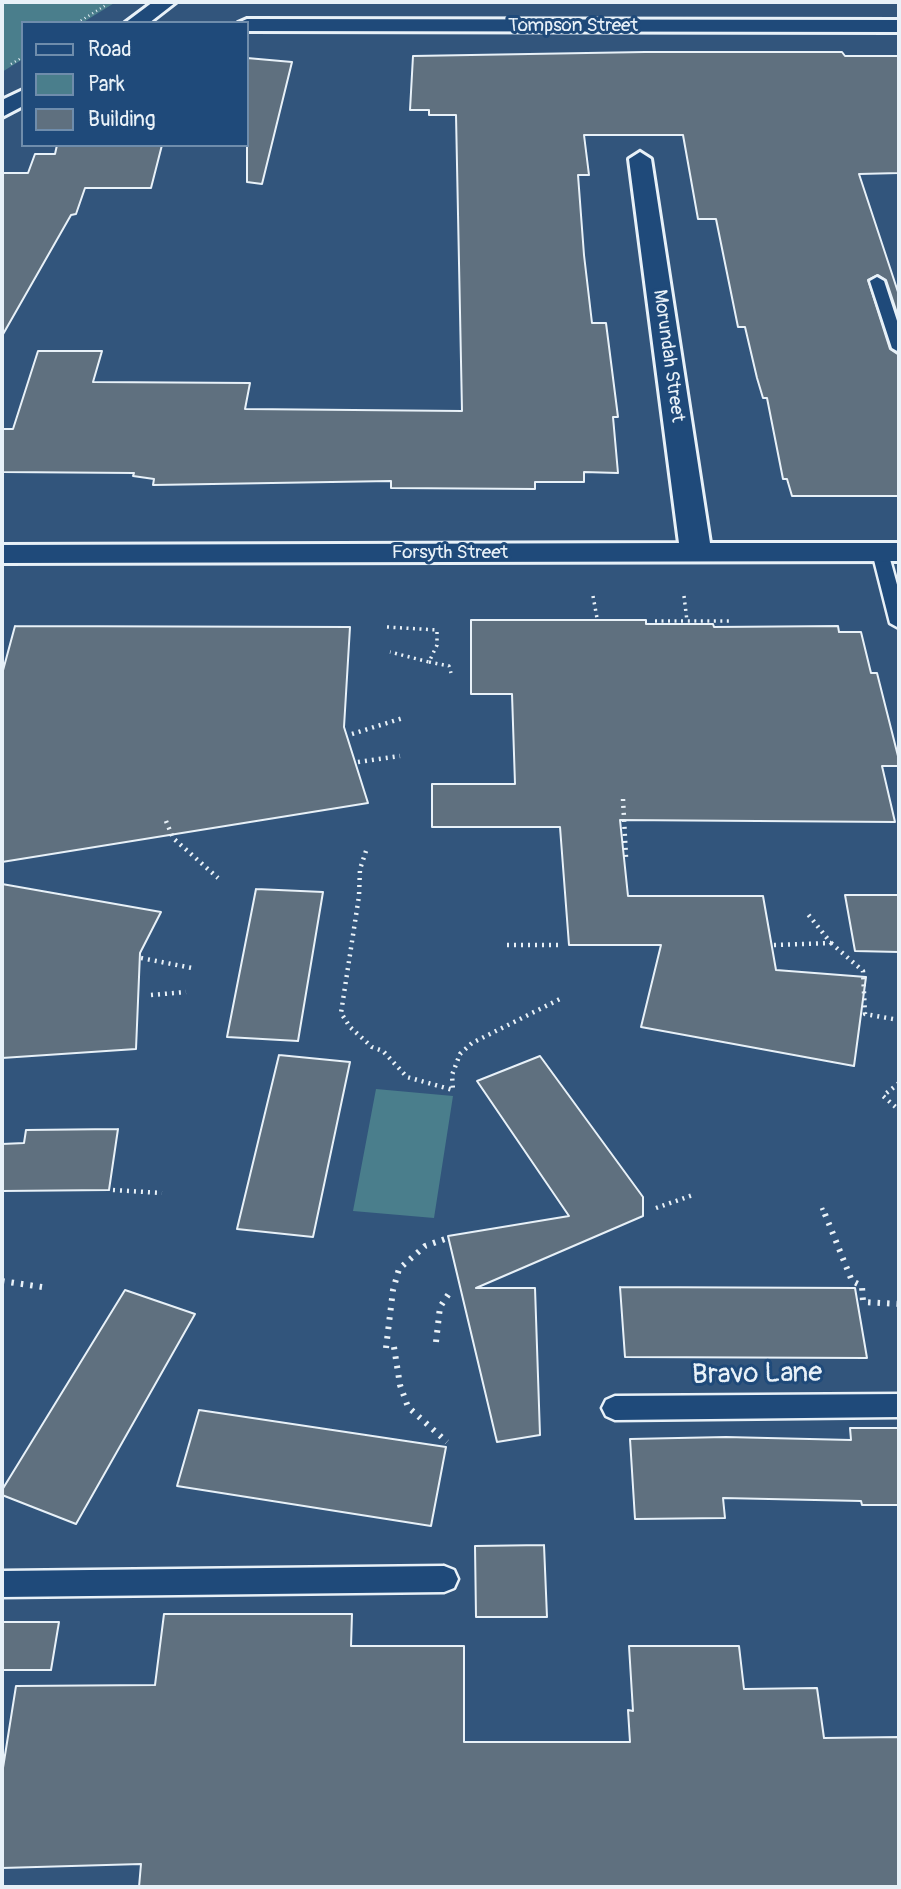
<!DOCTYPE html>
<style>
body{margin:0}
#map{position:relative;width:901px;height:1889px;overflow:hidden;background:#32557c;font-family:Pangolin,sans-serif}
canvas{display:block}
.frame{position:absolute;inset:0;border:4px solid #e8f1f8;pointer-events:none}
.legend{position:absolute;left:21px;top:21px;width:228px;height:126px;box-sizing:border-box;background:#1f4a7a;border:2px solid #6f8dac;margin:0;padding:9px 12px;list-style:none;font-size:21px;color:#e8f1f8}
.legend li{display:flex;align-items:center;gap:14px;height:35px}
.legend b{width:35px;border:2px solid #6f8dac}
</style>
<div id="map">
<canvas width="901" height="1889"></canvas>
<div class="frame"></div>
<ul class="legend">
<li><b style="height:9px;background:#1f4a7a"></b>Road</li>
<li><b style="height:19px;background:#4a7e8c"></b>Park</li>
<li><b style="height:19px;background:#5f707f"></b>Building</li>
</ul>
</div>
<script>
const context = document.querySelector('canvas').getContext('2d');
context.lineJoin = 'round';
function paint(path, color) {
  context.fillStyle = color;
  context.fill(path, 'evenodd');
}
function toPath(rows) {
  const path = new Path2D();
  for (const r of rows) {
    path.moveTo(r[0], r[1]);
    for (let i = 2; i < r.length; i += 2) path.lineTo(r[i], r[i + 1]);
  }
  return path;
}
function stroke(path, color, width, dash) {
  context.strokeStyle = color;
  context.lineWidth = width;
  context.lineCap = dash ? 'butt' : 'round';
  context.setLineDash(dash || []);
  context.stroke(path);
}
function write(font, color, halo, rows, align = 'center') {
  context.font = font + ' Pangolin,sans-serif';
  context.lineWidth = 6;
  context.setLineDash([]);
  context.textBaseline = 'middle';
  context.strokeStyle = halo;
  context.fillStyle = color;
  for (const [text, x, y, turn = 0] of rows) {
    context.save();
    context.translate(x, y);
    context.rotate((+turn || 0) * Math.PI / 180);
    context.textAlign = isNaN(turn) ? turn : align;
    if (halo) context.strokeText(text, 0, 0);
    context.fillText(text, 0, 0);
    context.restore();
  }
}
const green = toPath([
 [2,2,116,2,82,23,23,23,23,59,2,72],
 [376,1089,453,1096,434,1218,353,1211]
]);
const building = toPath([
 [645,52,842,52,845,56,899,56,899,173,859,174,899,295,899,319,886,280,878,275,868,280,890,349,899,355,899,496,792,496,787,479,783,479,767,398,763,398,757,378,745,327,738,327,716,219,698,219,683,135,584,135,589,175,578,175,584,255,592,323,606,323,618,417,613,417,618,473,584,472,584,482,535,482,535,489,391,488,391,481,153,485,154,479,133,476,134,473,2,472,2,429,13,429,38,351,102,351,93,382,250,383,245,409,462,411,456,115,429,115,429,110,410,110,413,56,645,52],
 [247,58,292,62,262,184,247,182,247,58],
 [57,145,162,145,151,188,85,188,76,214,71,215,2,336,2,173,28,173,35,154,55,154,57,145],
 [471,620,646,620,646,624,713,624,714,627,838,626,839,632,861,632,871,673,877,673,899,760,899,766,882,766,895,822,620,820,628,896,763,896,776,970,866,977,854,1066,641,1027,661,945,569,945,560,827,432,827,432,784,515,784,512,694,471,694,471,620],
 [15,626,350,627,344,727,368,803,2,862,2,674,15,626],
 [2,884,161,912,140,953,136,1049,2,1058,2,884],
 [256,889,323,892,298,1041,227,1037,256,889],
 [845,895,899,895,899,952,855,951,845,895],
 [279,1055,350,1062,313,1237,237,1229,279,1055],
 [540,1056,643,1197,643,1216,476,1288,535,1288,540,1435,497,1442,448,1236,569,1216,477,1081,540,1056],
 [118,1129,109,1190,2,1191,2,1144,24,1143,26,1130,118,1129],
 [620,1287,855,1288,867,1358,625,1357,620,1287],
 [125,1290,195,1314,76,1524,2,1495,2,1490,125,1290],
 [199,1410,446,1447,431,1526,177,1486,199,1410],
 [850,1428,899,1428,899,1505,862,1505,861,1501,723,1498,725,1518,635,1519,630,1439,726,1437,851,1440,850,1428],
 [544,1545,547,1617,476,1617,475,1546,544,1545],
 [164,1614,352,1614,351,1646,464,1646,464,1742,630,1742,628,1710,633,1711,629,1646,739,1646,744,1689,817,1688,824,1738,899,1737,899,1887,139,1887,141,1864,2,1868,2,1774,16,1686,155,1685,164,1614],
 [2,1622,59,1622,51,1670,2,1670,2,1622]
]);
const pathFar3 = toPath([
 [77,23,106,5],
 [11,64,23,57]
]);
const pathFar2 = toPath([
 [593,596,597,618],
 [684,596,687,621,729,621],
 [655,621,687,621],
 [387,627,437,630,437,645,429,662,390,652],
 [429,662,449,666,451,673]
]);
const pathFar1 = toPath([
 [352,734,403,718],
 [358,762,400,756],
 [623,799,626,857],
 [166,821,173,838,218,878],
 [366,851,360,869,359,896,341,1013,350,1027,372,1047,383,1051,407,1077,453,1090,452,1075,460,1054,472,1043,560,999],
 [831,943,863,971,865,1014,899,1020],
 [507,945,559,945],
 [774,945,831,943,807,913],
 [141,958,192,968],
 [151,995,186,992],
 [899,1083,883,1096,899,1110],
 [113,1190,162,1193],
 [656,1208,693,1195],
 [822,1208,825,1216]
]);
const path = toPath([
 [825,1214,852,1281,862,1286,863,1302,899,1304],
 [2,1281,42,1287],
 [436,1342,440,1307,452,1289],
 [394,1347,400,1385,408,1407,447,1442],
 [386,1348,393,1290,399,1269,425,1246,445,1239]
]);
const lane = toPath([
 [877,277,884,281,899,327,899,352,892,348,870,281,877,277],
 [880,547,888,552,899,592,899,628,890,623,872,552,880,547],
 [899,1394,899,1417,615,1420,606,1416,602,1408,606,1400,615,1396,899,1394],
 [444,1566,454,1570,458,1579,454,1588,444,1592,2,1597,2,1571,444,1566]
]);
const street = toPath([
 [153,2,176,2,149,23,125,23,153,2],
 [247,19,899,20,899,32,247,31,247,23,238,23,247,19],
 [23,90,23,106,2,117,2,100,23,90],
 [640,152,651,159,710,543,899,543,899,561,2,563,2,545,679,543,629,159,640,152]
]);
const farStreetnames = [
 ["Tompson Street",573,26],
 ["Morundah Street",668,356,82],
 ["Forsyth Street",450,553]
];
const nearStreetnames = [
 ["Bravo Lane",757,1375,-1]
];
paint(green, '#4a7e8c');
paint(building, '#5f707f');
stroke(building, '#e8f1f8', 2);
stroke(lane, '#e8f1f8', 5);
stroke(street, '#e8f1f8', 6);
stroke(pathFar3, '#e8f1f8', 2.5, [1, 3.5]);
stroke(pathFar2, '#e8f1f8', 3.5, [2, 4.5]);
stroke(pathFar1, '#e8f1f8', 4.5, [2, 5]);
stroke(path, '#e8f1f8', 6, [2.5, 7]);
paint(lane, '#1f4a7a');
paint(street, '#1f4a7a');
write('19px', '#e8f1f8', '#1f4a7a', farStreetnames);
write('28px', '#e8f1f8', '#1f4a7a', nearStreetnames);
</script>
